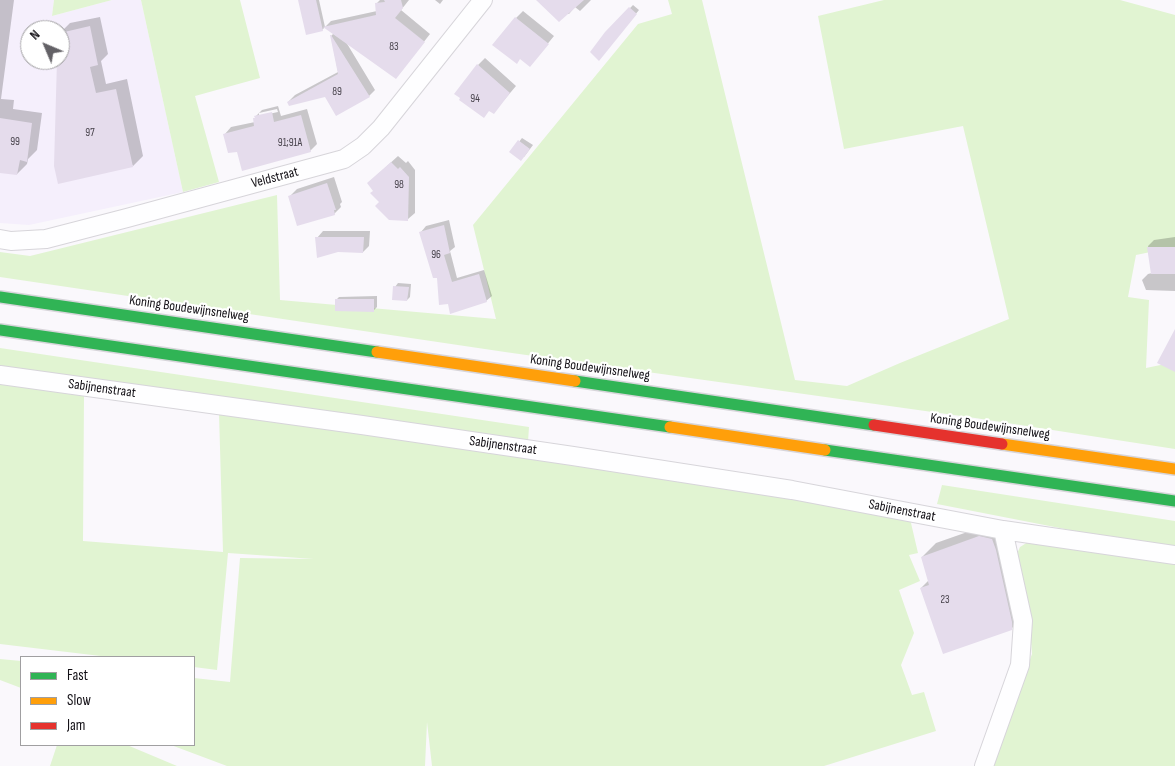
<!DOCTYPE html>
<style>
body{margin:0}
#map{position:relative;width:1175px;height:766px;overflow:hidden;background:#faf8fc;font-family:"Sofia Sans Condensed",sans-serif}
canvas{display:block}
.legend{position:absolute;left:20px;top:656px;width:175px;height:90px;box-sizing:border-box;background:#fff;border:1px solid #a09fa1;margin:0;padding:6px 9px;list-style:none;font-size:15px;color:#120f15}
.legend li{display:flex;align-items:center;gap:10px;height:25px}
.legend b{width:25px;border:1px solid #a09fa1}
.north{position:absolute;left:20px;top:20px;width:50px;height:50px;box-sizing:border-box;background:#fff;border:1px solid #a09fa1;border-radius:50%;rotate:315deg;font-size:14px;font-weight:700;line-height:20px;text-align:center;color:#120f15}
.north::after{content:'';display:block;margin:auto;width:18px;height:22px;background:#636166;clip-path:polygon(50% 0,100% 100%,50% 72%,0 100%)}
</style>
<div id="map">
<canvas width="1175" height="766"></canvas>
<ul class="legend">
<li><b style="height:6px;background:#30b455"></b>Fast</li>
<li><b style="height:6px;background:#ff9f0a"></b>Slow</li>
<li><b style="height:6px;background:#e5322d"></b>Jam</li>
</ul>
<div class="north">N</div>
</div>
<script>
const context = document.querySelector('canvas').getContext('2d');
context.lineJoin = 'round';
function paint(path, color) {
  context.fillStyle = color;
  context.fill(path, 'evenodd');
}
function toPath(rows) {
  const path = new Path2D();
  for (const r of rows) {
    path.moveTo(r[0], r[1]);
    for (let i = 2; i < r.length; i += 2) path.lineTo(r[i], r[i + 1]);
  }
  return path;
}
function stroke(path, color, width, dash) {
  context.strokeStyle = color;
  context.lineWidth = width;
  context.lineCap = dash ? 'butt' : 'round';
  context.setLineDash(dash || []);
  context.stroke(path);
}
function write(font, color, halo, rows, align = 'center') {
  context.font = font + ' "Sofia Sans Condensed",sans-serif';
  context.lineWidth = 4.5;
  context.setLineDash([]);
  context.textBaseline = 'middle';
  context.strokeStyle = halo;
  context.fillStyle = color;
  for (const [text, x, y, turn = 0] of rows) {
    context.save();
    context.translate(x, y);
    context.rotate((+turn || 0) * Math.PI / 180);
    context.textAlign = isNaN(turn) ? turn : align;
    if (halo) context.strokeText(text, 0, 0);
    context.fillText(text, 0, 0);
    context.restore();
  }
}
const built = toPath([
 [0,0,54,0,52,16,112,0,141,0,183,192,29,225,0,223],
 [30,30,60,30,60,60,30,60]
]);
const green = toPath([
 [54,0,112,0,52,16],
 [141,0,240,0,260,78,195,96,219,182,183,192],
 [668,0,702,0,795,380,847,386,900,363,1009,319,963,126,844,149,818,16,884,0,1120,0,1175,15,1175,247,1136,255,1128,297,1149,300,1146,368,1175,362,1175,449,975,418,505,352,0,277,0,252,30,256,277,195,280,300,496,319,473,225,638,24,672,14],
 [0,348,529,427,528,442,400,422,0,366],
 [0,384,84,396,83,541,223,552,219,413,893,513,907,516,911,523,918,553,909,555,920,581,899,590,914,633,901,665,912,695,924,692,936,731,824,766,432,766,427,722,425,766,227,766,171,745,194,745,194,678,230,682,240,558,314,559,228,553,217,670,194,667,194,657,109,657,0,644],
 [942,485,1175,521,1175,548,1116,539,937,504],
 [1028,542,1175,564,1175,766,990,766,1032,654,1030,627,1016,556,1020,547],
 [0,659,21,661,21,688,0,680],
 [57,745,127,745,177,766,50,766]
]);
const shadow = toPath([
 [0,0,14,0,1,99,14,100,13,109,42,113,37,150,28,159,27,164,17,174,0,172],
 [299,0,319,0,325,27,331,21,377,11,376,4,380,0,409,0,401,10,430,34,402,70,346,42,375,90,369,96,325,95,288,102,295,95,338,72,331,36,334,33,325,27,322,30],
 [435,0,443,0,440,4],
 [538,0,591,0,580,11,575,7,569,14,566,14],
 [633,5,639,10,602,56,606,33],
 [523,11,554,36,536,58,516,18],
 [100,17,108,54,101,61,106,84,127,79,143,156,133,166,58,60,60,60,60,33,70,23],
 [485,58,516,86,500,105,478,65],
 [278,106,281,116,307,109,317,144,310,151,238,150,225,134,231,127,255,122,256,116,262,110],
 [277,109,278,112,259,116,259,113],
 [522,138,533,145,524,157,511,152],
 [398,156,406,163,408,161,415,170,415,213,408,219,381,202,374,190,376,176],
 [334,177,342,202,340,204,341,207,334,214,290,196,297,189],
 [449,220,455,247,450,251,457,278,484,270,492,296,486,301,449,303,421,232,426,226],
 [323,231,370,231,369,246,363,252,317,238],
 [1175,237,1175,291,1146,290,1142,280,1148,274,1152,273,1148,246,1154,240],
 [398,283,411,284,410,297,407,300,395,287],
 [377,296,377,307,374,310,336,300,339,297],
 [993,523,1025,615,1011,629,921,588,929,580,922,557,936,543]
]);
const building = toPath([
 [298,0,316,0,323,31,306,35],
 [384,0,401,0,403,8,395,18,425,42,396,79,323,27,376,15,375,3,385,2],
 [536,0,584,0,559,22],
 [629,7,637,14,599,61,590,52,605,32],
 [515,17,549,44,530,67,520,59,517,64,492,45],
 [90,26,98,65,90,67,96,93,116,89,133,167,58,184,54,166,57,60,60,60,60,33],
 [330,35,331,35,370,97,336,116,325,97,289,106,287,102,338,74],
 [477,64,510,93,494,114,489,111,484,118,459,100,460,98,454,94],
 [272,112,274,122,301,115,311,152,242,171,237,152,228,153,223,134,254,126,253,118,255,118,254,116],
 [0,118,32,123,27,162,20,160,17,175,0,173],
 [518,140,530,149,521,161,509,152],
 [391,162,398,169,400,167,409,177,408,221,389,220,375,206,379,202,370,193,373,191,367,183],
 [327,183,336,210,334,210,335,215,297,226,288,196],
 [444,225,450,253,444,255,452,282,479,274,487,302,450,314,448,304,439,305,437,278,433,278,419,232],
 [315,237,364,237,363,253,338,252,317,258],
 [1147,247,1175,247,1175,274,1151,274],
 [393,286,409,287,407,301,392,300],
 [335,299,374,299,374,312,335,311],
 [1175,329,1175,372,1157,363],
 [979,536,992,539,996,550,1012,622,1012,630,943,654,920,588,929,585,921,557]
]);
const street = toPath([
 [0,239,11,241,46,239,127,218,344,159,363,146,381,128,483,0],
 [0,375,362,425,573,456,792,490,1003,530,1175,555],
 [984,766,1020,665,1023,621,1003,530]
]);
const fast = toPath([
 [0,297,377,352],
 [0,330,670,427],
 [575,381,874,425],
 [825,450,1175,501]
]);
const slow = toPath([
 [377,352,575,381],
 [670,427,825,450],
 [1002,444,1175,469]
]);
const jam = toPath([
 [874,425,1002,444]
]);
const numberNames = [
 ["83",394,47],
 ["89",337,92],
 ["94",475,99],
 ["97",90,133],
 ["99",15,142],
 ["91;91A",290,143],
 ["98",399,185],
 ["96",436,255],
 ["23",945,600]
];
const streetNames = [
 ["Veldstraat",275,178,-15],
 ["Koning Boudewijnsnelweg",189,309,8],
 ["Koning Boudewijnsnelweg",590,368,8],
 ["Sabijnenstraat",102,389,8],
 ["Koning Boudewijnsnelweg",990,427,8],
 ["Sabijnenstraat",503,446,8],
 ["Sabijnenstraat",902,511,11]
];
paint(built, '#f5effc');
paint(green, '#e1f4d2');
paint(shadow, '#0003');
paint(building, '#e5dcec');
stroke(street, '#d7d5da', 20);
stroke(fast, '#d7d5da', 14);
stroke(slow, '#d7d5da', 14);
stroke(jam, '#d7d5da', 14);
stroke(street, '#fefeff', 18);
stroke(fast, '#30b455', 11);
stroke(slow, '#ff9f0a', 11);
stroke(jam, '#e5322d', 11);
write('11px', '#47424b', null, numberNames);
write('14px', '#120f15', '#fff', streetNames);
</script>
